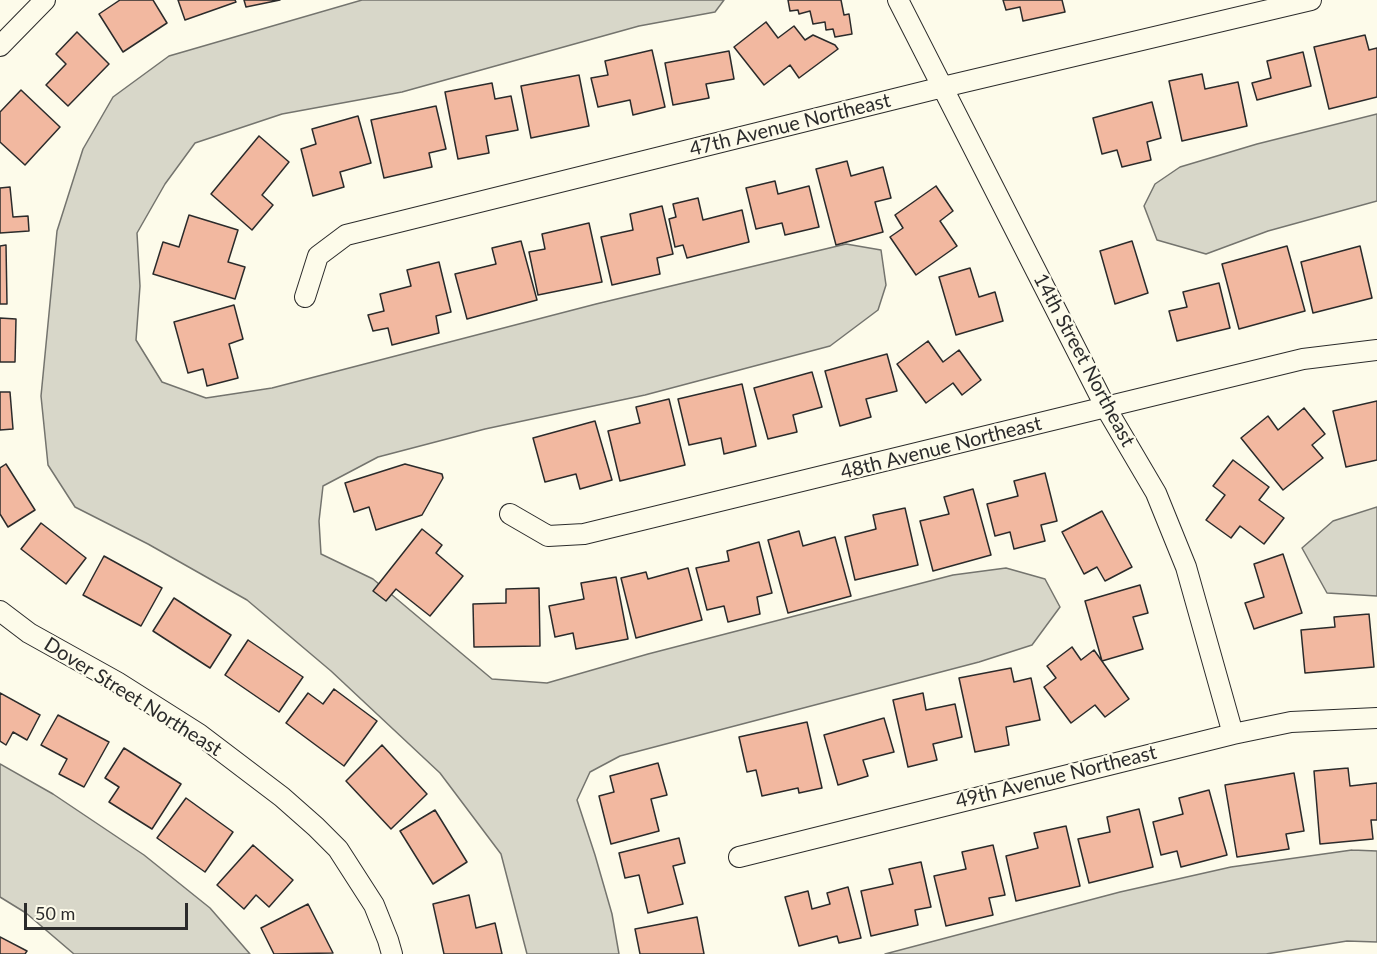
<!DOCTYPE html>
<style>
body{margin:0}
#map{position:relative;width:1377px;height:954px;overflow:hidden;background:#fdfbea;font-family:Lato,sans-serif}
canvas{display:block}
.scale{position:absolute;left:24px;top:903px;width:164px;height:27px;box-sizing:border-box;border:3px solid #2b2b2b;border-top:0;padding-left:8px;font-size:18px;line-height:21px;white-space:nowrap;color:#2b2b2b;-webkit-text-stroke:4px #fdfbea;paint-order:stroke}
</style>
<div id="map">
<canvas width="1377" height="954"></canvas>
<div class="scale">50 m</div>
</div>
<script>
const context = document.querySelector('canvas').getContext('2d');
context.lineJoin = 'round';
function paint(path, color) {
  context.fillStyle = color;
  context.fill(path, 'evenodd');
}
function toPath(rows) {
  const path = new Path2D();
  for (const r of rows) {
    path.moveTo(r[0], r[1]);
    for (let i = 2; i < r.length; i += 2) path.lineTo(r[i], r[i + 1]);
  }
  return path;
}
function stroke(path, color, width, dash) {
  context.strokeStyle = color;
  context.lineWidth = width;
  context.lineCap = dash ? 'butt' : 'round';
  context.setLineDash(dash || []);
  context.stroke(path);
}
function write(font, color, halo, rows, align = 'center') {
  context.font = font + ' Lato,sans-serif';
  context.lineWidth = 4.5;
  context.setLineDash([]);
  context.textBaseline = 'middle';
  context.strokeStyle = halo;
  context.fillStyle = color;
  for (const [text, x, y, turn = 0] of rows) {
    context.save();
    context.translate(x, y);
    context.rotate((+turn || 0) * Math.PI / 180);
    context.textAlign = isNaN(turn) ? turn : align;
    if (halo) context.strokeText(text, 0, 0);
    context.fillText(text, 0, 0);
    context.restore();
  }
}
const water = toPath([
 [362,0,724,0,715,12,639,26,402,92,282,114,195,143,165,184,137,233,140,286,136,340,162,382,206,398,272,388,596,304,846,244,881,250,886,285,878,310,830,346,645,395,485,429,378,457,323,486,319,521,321,554,373,579,492,679,547,683,648,654,953,575,1006,568,1045,579,1060,607,1032,645,979,662,620,756,590,772,577,800,595,855,612,914,619,954,527,954,501,854,440,773,331,671,247,600,148,544,75,507,48,465,41,396,57,231,83,149,113,97,169,56,362,0],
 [1377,114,1377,201,1268,231,1206,254,1157,240,1144,206,1155,184,1180,167,1257,144,1377,114],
 [1377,507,1377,596,1327,593,1302,548,1333,521,1377,507],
 [0,764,53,794,144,855,210,908,250,954,74,954,26,913,0,897,0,764],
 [1352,850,1377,851,1377,942,1347,941,1266,954,885,954,1120,892,1231,867,1352,850]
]);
const building = toPath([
 [120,0,153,0,167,23,123,52,99,14,120,0],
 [178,0,235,0,236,2,185,20,178,0],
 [244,0,280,0,246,7,244,0],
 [788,0,841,0,844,15,849,14,852,34,835,37,833,29,826,30,825,22,813,24,810,11,799,14,798,10,790,11,788,0],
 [1003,0,1062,0,1065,12,1023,21,1020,7,1006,10,1003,0],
 [766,22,778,38,794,26,805,40,813,35,835,45,838,49,799,78,790,65,764,85,734,47,766,22],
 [77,32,109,64,68,106,46,85,66,64,56,54,77,32],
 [1365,35,1369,50,1377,48,1377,97,1329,109,1314,47,1365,35],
 [652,50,665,107,633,115,630,100,598,107,591,78,608,75,605,61,652,50],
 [729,51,734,79,706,84,709,98,673,105,665,63,729,51],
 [1303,52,1311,86,1257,100,1252,83,1271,78,1267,61,1303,52],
 [1202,74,1205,89,1238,82,1247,126,1182,141,1169,81,1202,74],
 [579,75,589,126,531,138,521,86,579,75],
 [492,83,495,99,511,96,518,130,486,136,489,153,458,159,445,92,492,83],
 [21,90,60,127,25,165,0,142,0,112,21,90],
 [1152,102,1161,138,1147,142,1151,160,1122,167,1117,150,1102,154,1093,118,1152,102],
 [436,106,446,149,429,153,432,167,384,178,371,120,436,106],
 [358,116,371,163,340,172,344,187,313,196,301,149,316,144,312,129,358,116],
 [259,136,289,162,262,195,273,205,252,230,211,194,259,136],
 [847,161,851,176,883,167,891,198,875,202,883,232,836,245,816,169,847,161],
 [775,181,778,194,809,186,819,227,785,235,782,223,756,229,746,188,775,181],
 [936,186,953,211,940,221,957,246,916,275,890,237,903,228,895,215,936,186],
 [10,187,13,217,28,216,29,231,0,233,0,188,10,187],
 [698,198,703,220,742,210,749,242,687,258,683,245,675,247,669,219,676,217,673,204,698,198],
 [662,206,673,254,657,258,660,274,612,285,601,237,633,230,630,214,662,206],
 [189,215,238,230,228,262,245,267,235,299,153,274,163,242,179,247,189,215],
 [589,223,602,282,538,295,529,252,545,249,542,234,589,223],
 [521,241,537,300,467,319,455,274,496,264,492,248,521,241],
 [1132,241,1148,293,1115,304,1100,251,1132,241],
 [6,245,7,304,0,304,0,246,6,245],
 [1287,246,1305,311,1239,329,1222,264,1287,246],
 [1360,246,1372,298,1313,313,1301,262,1360,246],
 [439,262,451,312,436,316,439,333,392,345,388,328,373,331,368,315,384,311,380,294,411,286,407,270,439,262],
 [970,268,979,297,995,292,1003,321,956,335,939,277,970,268],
 [1219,283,1230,328,1177,341,1169,311,1187,307,1183,292,1219,283],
 [234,305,243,339,229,344,238,378,207,386,203,369,188,373,174,322,234,305],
 [0,318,16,319,15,362,0,362,0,318],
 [928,341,943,362,959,350,981,380,962,395,953,383,926,403,897,364,928,341],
 [887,354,897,391,866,399,871,417,840,426,825,371,887,354],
 [812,372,822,407,793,415,797,432,768,439,754,388,812,372],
 [742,384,756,446,724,454,721,438,689,445,678,399,742,384],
 [0,392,10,392,13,429,0,430,0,392],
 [669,399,685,465,620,481,608,431,640,423,636,407,669,399],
 [1377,401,1377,460,1346,467,1333,411,1377,401],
 [1304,408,1325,434,1312,445,1323,458,1283,490,1241,438,1268,416,1278,430,1304,408],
 [595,421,612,480,580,489,576,474,545,482,533,438,595,421],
 [1233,460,1269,487,1259,500,1284,518,1264,544,1240,526,1231,538,1206,520,1225,495,1213,486,1233,460],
 [6,464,35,510,8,527,0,514,0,468,6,464],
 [405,464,442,474,443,478,422,515,376,530,369,507,354,512,345,483,405,464],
 [1045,473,1057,521,1041,525,1045,541,1014,549,1010,532,995,536,987,504,1018,496,1014,481,1045,473],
 [973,489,991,555,933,571,920,521,949,514,944,497,973,489],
 [905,508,918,565,855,580,845,537,876,529,873,515,905,508],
 [1102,511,1132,567,1105,581,1097,567,1084,574,1062,532,1102,511],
 [41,523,86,558,66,584,21,549,41,523],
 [422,529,442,545,436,553,463,576,430,616,396,589,386,601,373,591,422,529],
 [799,531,803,546,835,537,851,596,788,613,768,540,799,531],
 [759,542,772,593,757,597,760,614,728,622,724,606,707,610,696,568,729,561,727,551,759,542],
 [1283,554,1302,613,1254,629,1245,603,1264,597,1254,564,1283,554],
 [104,556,162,588,141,626,83,595,104,556],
 [688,568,702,620,636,638,621,578,646,572,648,579,688,568],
 [616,577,628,639,576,649,573,633,555,637,549,606,584,599,581,583,616,577],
 [1140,585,1148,613,1133,617,1143,649,1102,661,1085,601,1140,585],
 [539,588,540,646,474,647,473,604,506,603,506,589,539,588],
 [174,598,231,635,210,668,153,631,174,598],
 [1369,614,1374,667,1305,673,1301,630,1335,627,1334,617,1369,614],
 [248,640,303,677,279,712,225,675,248,640],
 [1072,647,1081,660,1094,650,1129,699,1105,717,1095,705,1071,723,1044,687,1056,678,1047,666,1072,647],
 [1011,668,1014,682,1031,678,1040,720,1006,727,1009,745,975,752,959,678,1011,668],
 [334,689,377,721,344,766,286,723,308,693,323,704,334,689],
 [0,693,40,715,27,740,13,732,6,745,0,741,0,693],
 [923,693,926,710,955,704,962,737,933,744,937,760,908,767,893,700,923,693],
 [58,715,109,742,84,787,59,774,67,759,41,745,58,715],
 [884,718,894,752,863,760,868,776,838,785,824,735,884,718],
 [807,722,822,788,799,793,798,788,762,796,756,770,747,772,739,737,807,722],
 [382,745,427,794,391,829,346,781,382,745],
 [124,748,181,784,152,829,109,802,119,787,105,778,124,748],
 [658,763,667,795,651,799,659,831,611,844,599,796,614,792,610,776,658,763],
 [1348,768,1350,786,1377,783,1377,820,1371,820,1373,839,1320,844,1314,771,1348,768],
 [1294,773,1304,831,1286,834,1289,849,1237,857,1225,785,1294,773],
 [1209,790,1227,855,1181,867,1177,851,1161,855,1153,822,1183,814,1179,798,1209,790],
 [186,798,233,832,205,872,157,838,186,798],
 [1139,809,1153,867,1089,883,1078,839,1110,832,1107,817,1139,809],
 [435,810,467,862,433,884,400,831,435,810],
 [1066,826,1080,886,1016,901,1006,856,1038,848,1034,833,1066,826],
 [679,838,685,863,673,866,683,904,648,913,639,875,625,878,619,853,679,838],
 [253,845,293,880,269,907,256,895,244,909,217,885,253,845],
 [993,845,1005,895,989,898,993,915,946,926,934,876,966,869,962,852,993,845],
 [921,862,931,907,915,910,918,925,871,936,861,891,893,884,889,869,921,862],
 [848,887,861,938,839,943,837,936,799,946,785,897,808,891,812,909,830,904,827,893,848,887],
 [469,895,476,928,495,923,502,954,444,954,433,904,469,895],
 [308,904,333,953,274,954,261,928,308,904],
 [697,917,704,954,640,954,635,929,697,917],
 [0,937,27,951,25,954,0,954,0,937]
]);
const street = toPath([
 [898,0,1106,408,1156,493,1186,567,1233,734],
 [0,46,45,0],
 [305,297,318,256,346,235,943,87,1311,0],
 [510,514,548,536,584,534,1303,359,1377,350],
 [0,611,29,633,117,682,199,734,282,797,316,827,338,849,374,905,388,940,392,954],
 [739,857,1233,734,1291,722,1377,718]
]);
const streetNames = [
 ["47th Avenue Northeast",790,125,-14],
 ["14th Street Northeast",1084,360,62],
 ["48th Avenue Northeast",941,448,-14],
 ["Dover Street Northeast",133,697,32],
 ["49th Avenue Northeast",1056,777,-14]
];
paint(water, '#d8d7c9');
stroke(water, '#74746e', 1.5);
paint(building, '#f2b8a0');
stroke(building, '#2b2b2b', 1.5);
stroke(street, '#2b2b2b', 22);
stroke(street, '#fdfbea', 20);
write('20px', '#2b2b2b', '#fdfbea', streetNames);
</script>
